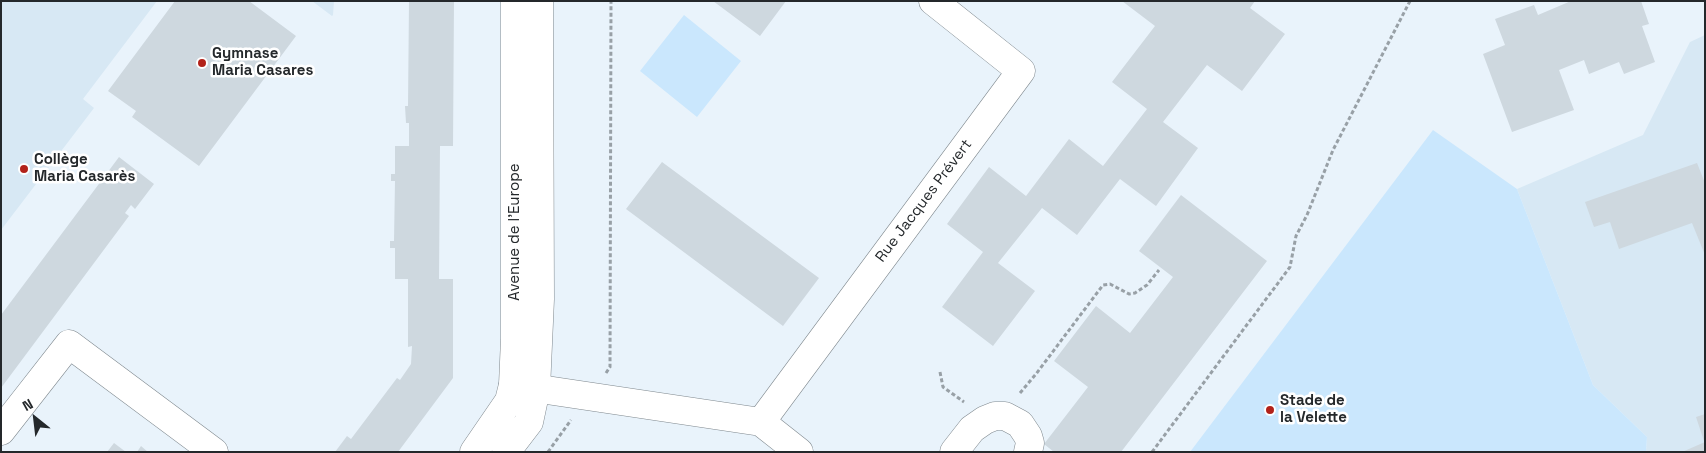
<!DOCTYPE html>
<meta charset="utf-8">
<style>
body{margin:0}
#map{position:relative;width:1706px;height:453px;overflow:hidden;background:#e9f3fb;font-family:"Space Grotesk",sans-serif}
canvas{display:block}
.frame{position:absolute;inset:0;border:2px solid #24282b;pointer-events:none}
.north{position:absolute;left:10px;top:393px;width:50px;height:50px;-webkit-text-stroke:4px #fff;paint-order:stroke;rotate:331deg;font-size:14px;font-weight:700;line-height:20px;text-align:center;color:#24282b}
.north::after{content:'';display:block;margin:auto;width:18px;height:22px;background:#24282b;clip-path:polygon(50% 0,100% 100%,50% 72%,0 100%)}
</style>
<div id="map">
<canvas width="1706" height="453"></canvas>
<div class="frame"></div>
<div class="north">N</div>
</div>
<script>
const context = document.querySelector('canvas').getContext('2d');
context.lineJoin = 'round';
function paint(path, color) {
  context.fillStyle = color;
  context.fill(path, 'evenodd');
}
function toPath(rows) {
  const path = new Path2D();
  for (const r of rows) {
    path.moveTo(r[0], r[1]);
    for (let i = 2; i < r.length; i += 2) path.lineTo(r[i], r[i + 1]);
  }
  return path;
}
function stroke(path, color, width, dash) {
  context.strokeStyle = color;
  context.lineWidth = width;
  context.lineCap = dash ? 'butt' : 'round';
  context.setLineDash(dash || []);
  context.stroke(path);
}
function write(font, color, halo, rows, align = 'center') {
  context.font = font + ' "Space Grotesk",sans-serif';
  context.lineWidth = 5;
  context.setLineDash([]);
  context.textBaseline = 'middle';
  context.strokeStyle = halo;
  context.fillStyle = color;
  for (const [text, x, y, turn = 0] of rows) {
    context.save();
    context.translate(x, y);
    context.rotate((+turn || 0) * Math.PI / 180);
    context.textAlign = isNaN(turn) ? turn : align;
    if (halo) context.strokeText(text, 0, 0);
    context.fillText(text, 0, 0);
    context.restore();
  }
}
const built = toPath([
 [1,1,157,1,83,99,94,108,1,230],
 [312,1,334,1,333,15,332,16],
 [1705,35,1705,452,1646,452,1647,437,1593,385,1517,189,1643,135,1690,42]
]);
const green = toPath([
 [684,15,741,61,697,117,640,71],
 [1433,130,1517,189,1593,385,1647,437,1646,452,1190,452]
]);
const building = toPath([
 [175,1,249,1,296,36,199,166,132,117,136,111,108,91],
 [409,1,454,1,453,146,440,146,439,279,453,279,453,378,398,452,335,452,347,436,351,439,397,378,400,380,411,364,412,346,408,347,408,279,395,279,395,248,390,248,390,241,394,241,395,181,391,181,391,174,395,174,395,146,409,146,409,123,406,123,405,106,408,106],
 [713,1,786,1,760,36],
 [1122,1,1255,1,1250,8,1285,34,1242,91,1207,65,1163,122,1198,148,1156,206,1120,179,1077,235,1042,208,998,263,1035,291,993,346,942,307,983,252,947,224,989,167,1026,196,1069,139,1103,166,1147,109,1112,82,1155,26],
 [1571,1,1641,1,1649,24,1642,26,1655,62,1624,74,1619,62,1589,74,1584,60,1559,70,1574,110,1512,132,1483,54,1505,45,1495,19,1534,5,1538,15],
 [119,157,154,184,135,209,131,205,125,213,129,216,1,388,1,315],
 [662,162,819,278,783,326,626,209],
 [1697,163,1705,183,1705,255,1692,223,1619,249,1610,222,1594,227,1585,202],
 [1181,195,1267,261,1121,452,1054,452,1044,444,1088,387,1054,361,1096,306,1130,333,1173,277,1139,251],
 [1705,414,1705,441,1704,441,1696,417],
 [1705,442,1705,452,1682,452],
 [114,443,126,452,107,452],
 [141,446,148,452,137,452]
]);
const path = toPath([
 [940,372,943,387,964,402],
 [606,373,610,367,611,1],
 [1020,393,1036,374,1103,285,1110,284,1129,294,1135,293,1147,285,1159,270],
 [548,452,571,420],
 [1152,452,1290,267,1296,236,1307,215,1333,150,1410,1]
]);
const street = toPath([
 [513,385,761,422,799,452],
 [761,422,1021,71,933,1],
 [1,431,69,344,214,452],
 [954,452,972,429,985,420,995,416,1005,416,1020,424,1028,436,1030,443,1028,452]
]);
const secondary = toPath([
 [474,452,509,401,513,385,515,339,515,1],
 [506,452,529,422,536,389,540,299,539,1]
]);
const markers = [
 [202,63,5,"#b2221a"],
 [24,169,5,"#b2221a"],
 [1270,410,5,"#b2221a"]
];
const poiNames = [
 ["Gymnase",212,54],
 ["Maria Casares",212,71],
 ["Collège",34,160],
 ["Maria Casarès",34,177],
 ["Stade de",1280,401],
 ["la Velette",1280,418]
];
const streetNames = [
 ["Rue Jacques Prévert",924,201,-53],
 ["Avenue de l'Europe",515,232,-90]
];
paint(built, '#d7e8f4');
paint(green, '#cae7fd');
paint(building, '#ced8df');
stroke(street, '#7f888e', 29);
stroke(secondary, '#7f888e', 29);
stroke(path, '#98a0a6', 3, [4, 2.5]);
stroke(street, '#fff', 28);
stroke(secondary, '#fff', 28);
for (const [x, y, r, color] of markers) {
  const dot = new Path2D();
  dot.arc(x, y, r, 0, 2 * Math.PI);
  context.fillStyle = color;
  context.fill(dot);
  stroke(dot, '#fff', 2);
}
write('bold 15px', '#24282b', '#fff', poiNames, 'left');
write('15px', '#24282b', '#fff', streetNames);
</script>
